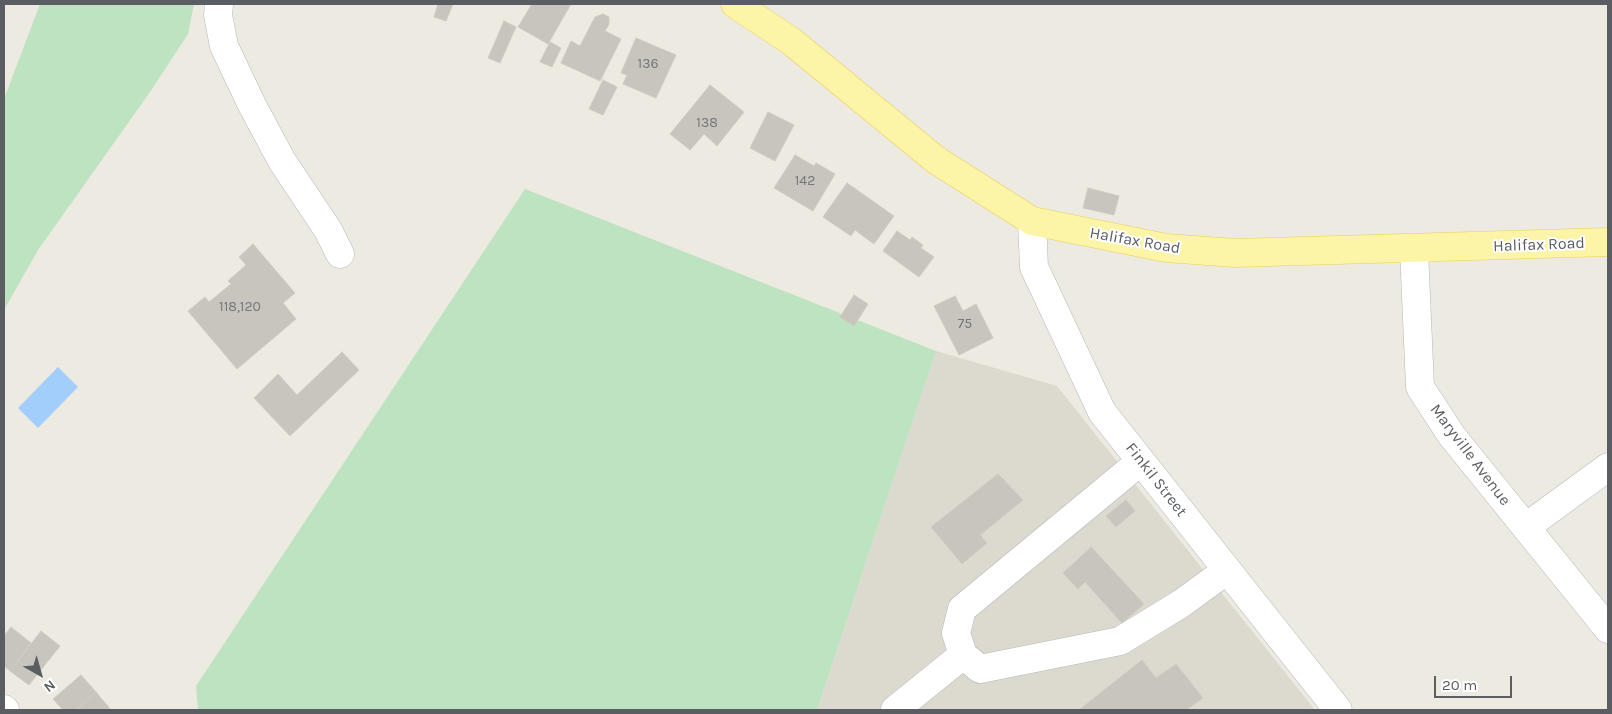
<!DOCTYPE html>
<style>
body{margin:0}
#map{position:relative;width:1612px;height:714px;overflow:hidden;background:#eceae1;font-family:Karla,sans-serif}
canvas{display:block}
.frame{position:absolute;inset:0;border:5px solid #5a5d62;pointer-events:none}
.north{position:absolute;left:15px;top:649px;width:50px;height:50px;-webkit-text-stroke:4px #fff;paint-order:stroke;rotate:142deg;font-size:14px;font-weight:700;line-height:20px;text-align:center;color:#5a5d62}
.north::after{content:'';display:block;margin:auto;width:18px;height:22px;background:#5a5d62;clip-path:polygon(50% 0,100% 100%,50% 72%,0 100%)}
.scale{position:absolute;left:1434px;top:676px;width:78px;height:22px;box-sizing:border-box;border:2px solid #5a5d62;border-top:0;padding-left:6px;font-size:15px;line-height:18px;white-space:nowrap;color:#5a5d62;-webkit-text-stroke:4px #fff;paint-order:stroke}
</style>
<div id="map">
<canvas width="1612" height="714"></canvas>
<div class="frame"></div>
<div class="north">N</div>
<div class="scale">20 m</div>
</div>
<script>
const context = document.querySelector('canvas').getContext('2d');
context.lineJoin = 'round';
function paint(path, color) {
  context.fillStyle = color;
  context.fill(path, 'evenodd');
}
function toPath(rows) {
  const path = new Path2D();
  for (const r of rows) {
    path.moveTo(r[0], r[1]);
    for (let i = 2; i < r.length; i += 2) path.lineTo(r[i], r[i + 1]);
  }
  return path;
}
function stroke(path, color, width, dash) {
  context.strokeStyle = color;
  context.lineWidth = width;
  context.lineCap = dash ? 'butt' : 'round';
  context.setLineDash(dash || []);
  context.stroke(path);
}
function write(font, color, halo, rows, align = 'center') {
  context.font = font + ' Karla,sans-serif';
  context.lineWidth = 4;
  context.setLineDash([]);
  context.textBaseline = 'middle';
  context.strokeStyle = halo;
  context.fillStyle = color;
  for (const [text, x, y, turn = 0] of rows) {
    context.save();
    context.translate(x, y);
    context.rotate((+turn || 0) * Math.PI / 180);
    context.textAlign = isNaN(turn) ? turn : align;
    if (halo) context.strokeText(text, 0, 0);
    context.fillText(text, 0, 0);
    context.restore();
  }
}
const education = toPath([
 [936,351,1057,386,1315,710,817,710]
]);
const green = toPath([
 [40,4,194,4,188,34,150,92,38,250,4,310,4,99],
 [525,189,936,351,817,710,198,710,196,686]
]);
const water = toPath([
 [58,367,78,387,38,428,18,408]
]);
const building = toPath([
 [438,4,453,4,446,21,434,17,438,4],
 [532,4,571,4,548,44,518,27,532,4],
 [603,14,609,17,609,24,605,31,621,39,600,81,561,63,571,41,580,46,595,17,603,14],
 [504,21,516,27,500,63,488,58,504,21],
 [636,38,676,55,656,98,623,84,627,75,621,73,636,38],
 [550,42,561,48,552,67,540,62,550,42],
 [603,80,617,87,603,115,589,109,603,80],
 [710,85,744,112,717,146,704,134,690,150,670,134,710,85],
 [768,112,794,125,775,161,750,148,768,112],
 [795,155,814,166,816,163,835,174,813,211,774,188,795,155],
 [847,183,894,216,874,244,855,230,851,236,823,217,847,183],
 [1088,188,1119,196,1114,215,1083,208,1088,188],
 [897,231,910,240,912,237,923,245,921,248,934,257,919,277,883,251,897,231],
 [253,244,295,293,283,303,296,319,237,369,188,311,205,297,209,302,231,284,228,281,246,265,239,257,253,244],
 [854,295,868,304,854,326,840,317,854,295],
 [955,296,963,311,976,304,993,338,959,355,934,306,955,296],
 [342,352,359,370,290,436,254,398,278,374,297,395,342,352],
 [998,474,1023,500,980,535,987,543,962,564,931,527,998,474],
 [1126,500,1135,511,1116,527,1106,516,1126,500],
 [1091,547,1144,604,1122,623,1085,582,1078,589,1063,573,1091,547],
 [11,627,31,643,10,671,4,666,4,636,11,627],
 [41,631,60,646,29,685,10,671,41,631],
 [1142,660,1156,678,1176,664,1203,698,1186,710,1079,710,1142,660],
 [81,675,96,692,76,710,63,710,53,699,81,675],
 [96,692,111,710,76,710,96,692]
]);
const minor = toPath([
 [219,4,218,15,224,46,252,105,282,161,328,230,340,254],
 [1032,221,1034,267,1102,412,1338,710],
 [1414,250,1420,387,1452,436,1608,629],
 [1141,461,962,609,956,633,963,655,980,669,1120,641,1182,603,1227,570],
 [1526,527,1608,467],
 [4,709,5,710],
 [895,710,963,655]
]);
const major = toPath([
 [735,4,791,41,936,160,1032,221,1166,248,1235,253,1608,242]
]);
const numberNames = [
 ["136",648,64],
 ["138",707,123],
 ["142",805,181],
 ["118,120",240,307],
 ["75",965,324]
];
const streetNames = [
 ["Halifax Road",1135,241,10],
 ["Halifax Road",1539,245,-2],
 ["Maryville Avenue",1470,455,53],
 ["Finkil Street",1156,480,52]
];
paint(education, '#dcdacf');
paint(green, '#bee3c1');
paint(water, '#a2cefc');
paint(building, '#c8c4be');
stroke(building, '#d0ccc0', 1);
stroke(minor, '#b4b7bb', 29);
stroke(major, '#eccd5b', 29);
stroke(minor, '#fff', 28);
stroke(major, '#fcf4a6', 28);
write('14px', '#767779', null, numberNames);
write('16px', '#5a5d62', '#fff', streetNames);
</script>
